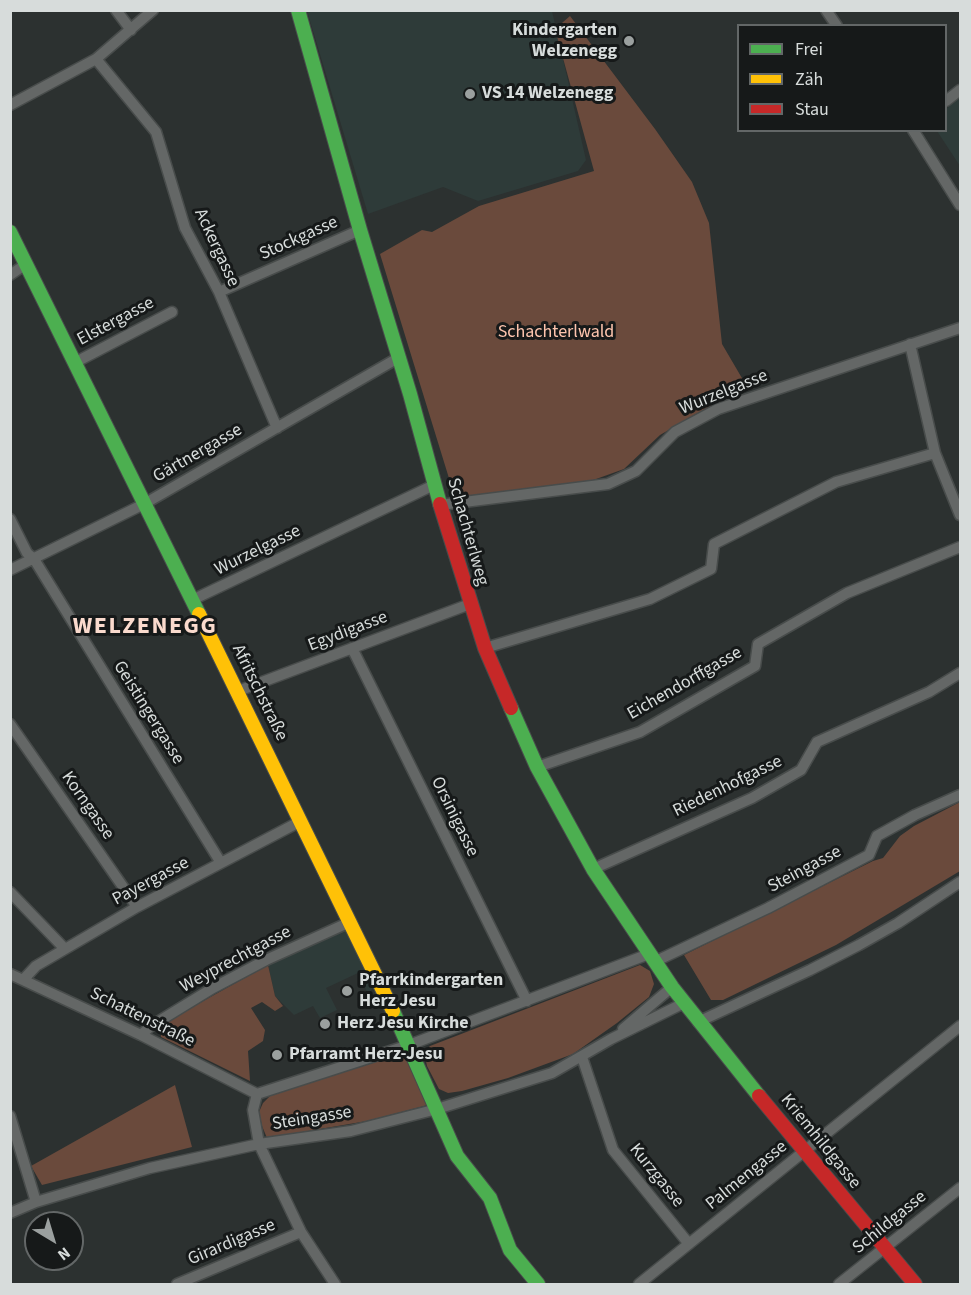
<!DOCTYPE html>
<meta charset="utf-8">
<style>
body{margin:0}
#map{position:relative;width:971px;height:1295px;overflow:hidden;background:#2c3130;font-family:"Source Sans 3",sans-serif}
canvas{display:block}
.frame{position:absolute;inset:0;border:12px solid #d7dcdb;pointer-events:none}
.legend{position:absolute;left:737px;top:24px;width:210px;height:108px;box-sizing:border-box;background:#161919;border:2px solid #636767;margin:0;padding:8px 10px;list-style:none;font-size:18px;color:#d7dcdb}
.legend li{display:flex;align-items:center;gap:12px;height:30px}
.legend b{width:30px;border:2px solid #636767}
.north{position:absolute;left:24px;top:1211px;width:60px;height:60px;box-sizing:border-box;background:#161919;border:2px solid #636767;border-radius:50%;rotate:142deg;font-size:16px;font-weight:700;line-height:24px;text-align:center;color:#d7dcdb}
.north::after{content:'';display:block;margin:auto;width:21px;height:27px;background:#9ba09f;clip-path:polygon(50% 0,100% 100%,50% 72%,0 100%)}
</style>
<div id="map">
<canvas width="971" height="1295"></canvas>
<div class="frame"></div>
<ul class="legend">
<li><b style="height:8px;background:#4caf50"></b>Frei</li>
<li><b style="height:8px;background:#ffc107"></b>Zäh</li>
<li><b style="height:8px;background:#c62828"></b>Stau</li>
</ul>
<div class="north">N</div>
</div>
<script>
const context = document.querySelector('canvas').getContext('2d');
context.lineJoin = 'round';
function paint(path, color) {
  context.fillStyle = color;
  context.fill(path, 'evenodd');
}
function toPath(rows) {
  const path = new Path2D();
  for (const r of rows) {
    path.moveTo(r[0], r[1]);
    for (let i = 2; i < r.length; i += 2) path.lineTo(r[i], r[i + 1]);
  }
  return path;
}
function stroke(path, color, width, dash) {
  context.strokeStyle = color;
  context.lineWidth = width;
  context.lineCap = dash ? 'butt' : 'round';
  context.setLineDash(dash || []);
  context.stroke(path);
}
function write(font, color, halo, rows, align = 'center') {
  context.font = font + ' "Source Sans 3",sans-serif';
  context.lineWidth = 6;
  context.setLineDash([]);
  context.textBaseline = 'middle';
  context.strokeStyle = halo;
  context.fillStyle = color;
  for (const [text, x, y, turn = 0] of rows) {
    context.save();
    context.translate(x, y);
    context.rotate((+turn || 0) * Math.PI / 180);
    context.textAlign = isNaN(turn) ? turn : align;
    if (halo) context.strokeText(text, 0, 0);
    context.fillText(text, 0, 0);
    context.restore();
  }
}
const built = toPath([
 [307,11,552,11,586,160,578,171,478,201,443,187,368,214],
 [960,98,960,166,937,131,946,130,946,109],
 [345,929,376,984,368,994,358,973,326,988,337,1010,320,1018,313,1006,294,1015,275,996,268,965]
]);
const green = toPath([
 [570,16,655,129,692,182,709,223,722,344,746,385,660,435,624,469,585,483,529,489,456,501,380,254,422,230,432,232,479,206,594,171,555,29],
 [960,802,960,871,836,945,723,1000,711,1000,684,955,873,861,883,858,900,836,914,826],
 [268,965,275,996,283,1006,275,1011,262,1002,251,1008,265,1030,263,1041,248,1051,250,1081,161,1037,160,1025],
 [640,965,650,971,654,984,649,997,617,1023,573,1054,508,1078,462,1091,448,1093,439,1089,427,1066,424,1052,430,1046],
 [405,1053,428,1105,367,1121,267,1138,262,1126,259,1112,263,1103,272,1094],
 [175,1085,192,1147,42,1185,31,1166]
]);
const street = toPath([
 [116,10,131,30],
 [826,10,837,26],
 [96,59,156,132,185,228,219,292,277,428],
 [946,101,960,90],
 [10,105,96,59,153,10],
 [913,130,960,205],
 [10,275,26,264],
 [219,292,360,230],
 [910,344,935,453,960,515],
 [76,362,172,312],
 [440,505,608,484,636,471,675,432,718,409,960,328],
 [10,519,27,553,34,559,221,863],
 [10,570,144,504,398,358],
 [192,600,434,485],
 [352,648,527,1001],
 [485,648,650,599,711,569,714,544,836,482,935,453],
 [238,691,470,604],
 [10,724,137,907],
 [537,767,640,732,755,666,758,644,847,593,960,547],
 [593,869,752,798,801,770,817,742,929,692,960,673],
 [10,892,65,949],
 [654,962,768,908,869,855,877,836,915,815,960,795],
 [10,974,141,1035,257,1094],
 [23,980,36,966,137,907,301,821],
 [698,1022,810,970,859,945,898,923,960,882],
 [623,1029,672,987],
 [141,1035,151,1026,213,988,266,960,350,922],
 [582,1057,613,1150,689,1244],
 [10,1116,36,1202],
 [10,1213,36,1202,150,1168,259,1144,351,1131,437,1109,552,1073,611,1039,684,1003],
 [177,1284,301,1232],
 [335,1284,301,1232,259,1144,253,1110,257,1094,409,1045,649,954],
 [639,1284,960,1026],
 [839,1284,960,1188]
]);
const fast = toPath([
 [298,10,360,230,410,394,440,504],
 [10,232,199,614],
 [511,708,537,767,593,869,672,987,759,1096],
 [393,1011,457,1156,490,1198,510,1250,538,1284]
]);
const slow = toPath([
 [199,614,393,1011]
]);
const jam = toPath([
 [440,504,485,648,511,708],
 [759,1096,915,1284]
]);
const markers = [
 [629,41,6,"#9ba09f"],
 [470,94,6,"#9ba09f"],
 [347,991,6,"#9ba09f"],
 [325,1024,6,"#9ba09f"],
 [277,1055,6,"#9ba09f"]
];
const poiNames = [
 ["Kindergarten",617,31,"right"],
 ["Welzenegg",617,52,"right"],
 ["VS 14 Welzenegg",482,94],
 ["Pfarrkindergarten",359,981],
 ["Herz Jesu",359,1002],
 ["Herz Jesu Kirche",337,1024],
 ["Pfarramt Herz-Jesu",289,1055]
];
const streetNames = [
 ["Stockgasse",299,239,-24],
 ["Ackergasse",216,248,65],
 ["Elstergasse",116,322,-28],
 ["Wurzelgasse",724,393,-22],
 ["Gärtnergasse",198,454,-30],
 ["Schachterlweg",467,532,74],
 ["Wurzelgasse",258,551,-26],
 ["Egydigasse",348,632,-21],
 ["Eichendorffgasse",685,684,-30],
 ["Afritschstraße",259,693,64],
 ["Geistingergasse",148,713,58],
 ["Riedenhofgasse",728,787,-26],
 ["Korngasse",87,806,55],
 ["Orsinigasse",454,817,64],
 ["Steingasse",805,870,-28],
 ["Payergasse",151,882,-28],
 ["Weyprechtgasse",236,960,-28],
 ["Schattenstraße",142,1018,26],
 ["Steingasse",312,1119,-9],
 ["Kriemhildgasse",820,1142,51],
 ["Kurzgasse",656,1176,51],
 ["Palmengasse",747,1176,-39],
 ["Schildgasse",890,1223,-39],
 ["Girardigasse",232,1243,-23]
];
const parkNames = [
 ["Schachterlwald",556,333]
];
const districtNames = [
 ["WELZENEGG",145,628]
];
paint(built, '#2e3b39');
paint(green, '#6a4a3c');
stroke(street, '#484c4b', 13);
stroke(fast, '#484c4b', 16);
stroke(slow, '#484c4b', 16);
stroke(jam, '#484c4b', 16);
stroke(street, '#646766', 10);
stroke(fast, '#4caf50', 14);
stroke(slow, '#ffc107', 14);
stroke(jam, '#c62828', 14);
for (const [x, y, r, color] of markers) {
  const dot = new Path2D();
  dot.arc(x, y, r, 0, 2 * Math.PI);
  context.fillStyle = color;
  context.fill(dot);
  stroke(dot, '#161919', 2);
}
write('bold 18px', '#d7dcdb', '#161919', poiNames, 'left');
write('18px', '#d7dcdb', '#161919', streetNames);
write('18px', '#fec5ae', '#161919', parkNames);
context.letterSpacing = '1.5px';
write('bold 24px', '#fadacd', '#161919', districtNames);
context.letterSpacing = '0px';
</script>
